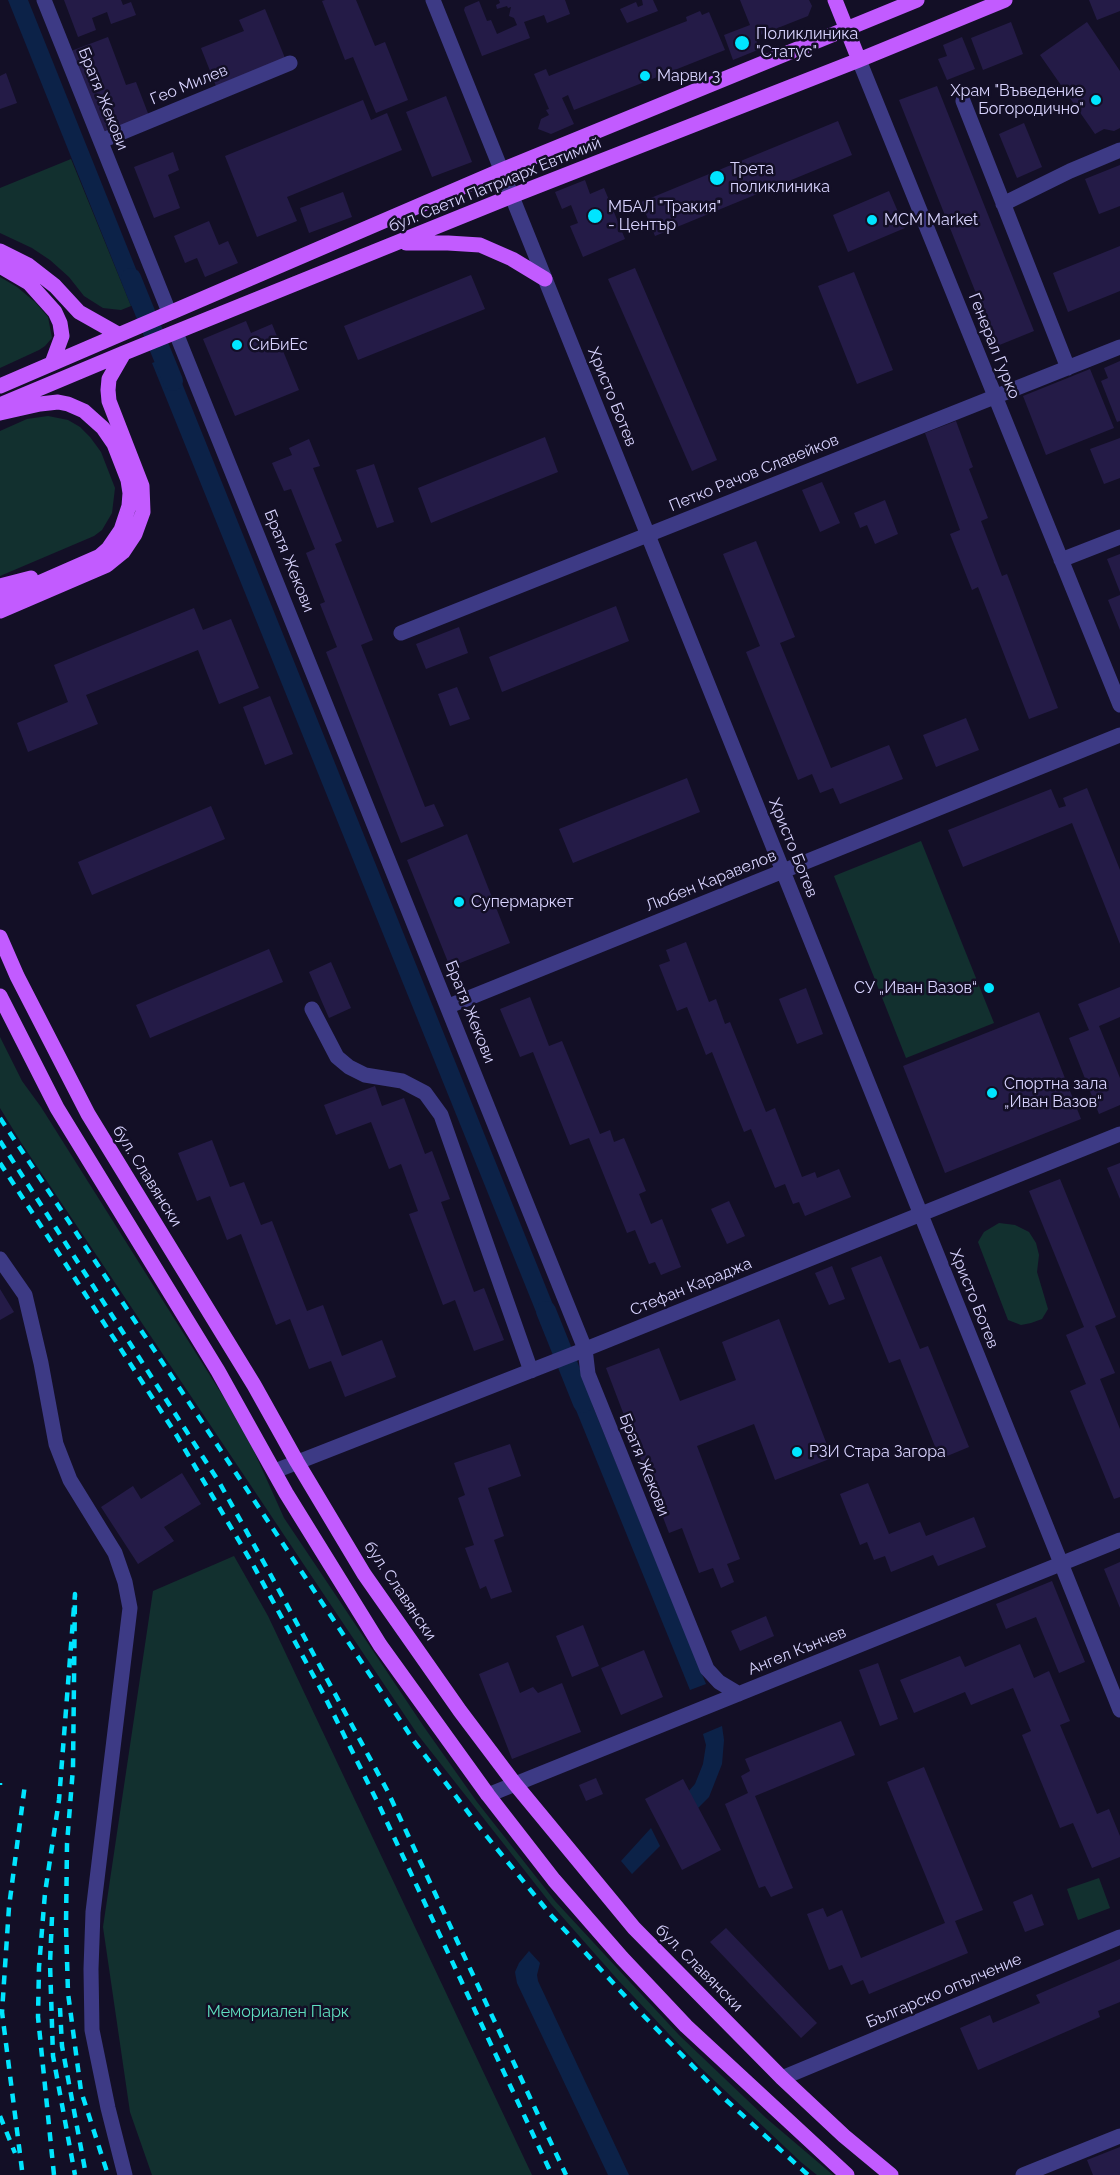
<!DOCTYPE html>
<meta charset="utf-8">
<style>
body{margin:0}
canvas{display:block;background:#130f26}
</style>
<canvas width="1120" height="2175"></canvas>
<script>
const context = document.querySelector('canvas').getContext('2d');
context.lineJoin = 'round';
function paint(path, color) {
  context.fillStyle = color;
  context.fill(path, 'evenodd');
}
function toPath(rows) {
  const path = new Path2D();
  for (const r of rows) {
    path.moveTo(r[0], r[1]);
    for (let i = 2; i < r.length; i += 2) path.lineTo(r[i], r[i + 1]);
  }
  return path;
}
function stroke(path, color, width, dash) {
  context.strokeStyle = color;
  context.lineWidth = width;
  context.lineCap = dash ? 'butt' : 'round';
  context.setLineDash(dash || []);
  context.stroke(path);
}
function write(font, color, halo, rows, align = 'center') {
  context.font = font + ' Raleway,sans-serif';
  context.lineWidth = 5;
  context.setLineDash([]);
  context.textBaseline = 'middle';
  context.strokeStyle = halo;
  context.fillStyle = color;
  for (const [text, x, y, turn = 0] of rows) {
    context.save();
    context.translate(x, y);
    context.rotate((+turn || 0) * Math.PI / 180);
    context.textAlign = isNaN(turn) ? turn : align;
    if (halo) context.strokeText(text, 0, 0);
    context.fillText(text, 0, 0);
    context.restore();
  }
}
const green = toPath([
 [71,159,131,306,121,310,103,308,84,296,69,277,50,260,32,248,0,233,0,188],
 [0,277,17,287,35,302,48,317,52,338,45,346,39,350,0,368],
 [48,416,68,420,80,427,90,437,101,452,115,488,112,513,102,530,94,536,0,576,0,431,27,419],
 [921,841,994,1023,906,1058,834,876],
 [0,1037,22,1081,41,1107,245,1431,284,1518,424,1727,477,1802,555,1901,679,2035,766,2118,833,2175,817,2175,802,2163,701,2068,618,1980,551,1904,418,1735,22,1144,0,1108],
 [999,1223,1015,1225,1029,1232,1036,1243,1039,1255,1037,1272,1048,1309,1042,1319,1031,1323,1021,1325,1008,1320,978,1242,984,1232],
 [234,1556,268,1616,532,2175,152,2175,130,2112,103,1927,153,1591],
 [1099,1878,1110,1908,1078,1920,1067,1889]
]);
const water = toPath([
 [8,0,28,0,148,299,131,306],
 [171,356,564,1332,547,1339,152,363],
 [581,1377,706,1684,690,1690,565,1383],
 [722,1726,724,1740,722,1764,709,1797,695,1811,687,1793,695,1784,703,1764,706,1745,703,1734],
 [651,1828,660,1846,632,1874,621,1861],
 [529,1951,540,1963,537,1975,538,1981,629,2175,608,2175,517,1983,515,1972,519,1963]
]);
const canal = toPath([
 [131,278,173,381],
 [546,1311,583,1403]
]);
const building = toPath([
 [64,0,121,0,123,5,131,2,136,15,111,24,107,12,92,18,96,30,78,37],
 [325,0,356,0,375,46,385,42,408,100,376,113,353,57,345,60,322,1],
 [499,0,565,0,570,14,547,23,544,15,524,22,530,38,482,56,464,10,465,7,479,1,487,21,491,20,497,34,517,25,514,18,509,16,511,7,508,8,507,6,497,9,496,5,500,3],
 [642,0,653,0,658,11,627,23,620,9,636,2,638,7,643,5],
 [740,0,809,0,812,6,808,16,755,37,760,49,733,60,724,35,750,25],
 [1089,0,1120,0,1120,11,1097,20],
 [265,9,285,58,216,86,201,48,244,31,239,20],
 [700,11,702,15,709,12,725,50,574,110,568,95,562,98,574,124,551,134,538,129,541,119,549,115,546,110,549,109,534,74,546,69,549,76,687,21,686,17],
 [1011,22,1023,54,983,70,971,38],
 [1087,22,1120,71,1120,128,1114,131,1104,129,1095,134,1040,55],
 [108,37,126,85,136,82,149,116,102,133,71,51],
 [962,37,975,69,947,80,938,59,947,56,943,45],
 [6,73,17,103,0,109,0,76],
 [937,86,1034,331,997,346,899,100],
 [446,96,472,162,432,177,406,112],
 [363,100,371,120,387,113,402,150,287,197,297,221,257,237,225,156],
 [838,121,852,155,655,236,641,202],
 [1024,123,1042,167,1017,178,999,134],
 [173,152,179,170,168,175,180,208,154,218,134,167],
 [1120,165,1120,206,1099,214,1085,179],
 [585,180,590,194,604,188,625,239,583,257,570,226,578,223,571,205,562,209,555,192],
 [889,191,905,228,848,252,833,215],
 [343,192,352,217,309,233,300,208],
 [209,221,219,245,228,241,238,263,205,277,197,258,185,263,174,236],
 [1120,246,1120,291,1068,312,1053,273],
 [635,268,717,460,692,471,608,279],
 [854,272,893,370,857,384,818,286],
 [471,275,485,309,358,360,344,326],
 [246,321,251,333,272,324,299,390,235,416,203,339],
 [1120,361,1120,421,1117,422,1101,381,1108,378,1104,368],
 [1090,369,1114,428,1046,455,1023,396],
 [956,421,973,467,969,469,988,518,981,521,1002,576,1007,574,1058,708,1029,719,978,587,972,590,950,534,960,530,925,433],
 [545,437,558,472,431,523,418,488],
 [1120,438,1120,478,1104,484,1090,449],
 [309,439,320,466,313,468,342,541,335,544,373,640,361,645,425,807,434,804,444,826,401,843,326,652,337,647,320,604,325,602,306,553,315,549,291,489,284,491,272,463,292,455,289,448],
 [374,464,394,522,377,528,356,470],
 [822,482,840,523,820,532,802,490],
 [885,500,898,534,875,544,867,525,860,528,854,513],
 [756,541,795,637,780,643,831,768,889,745,903,779,840,804,833,788,820,793,812,774,798,780,746,652,760,646,723,554],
 [1120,554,1120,592,1107,559],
 [1120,595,1120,630,1108,600],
 [616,606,629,641,502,692,489,657],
 [194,608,203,630,231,619,259,688,219,704,198,650,86,695,98,724,28,752,17,723,68,702,54,665],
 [459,627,468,653,426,669,416,644],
 [457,687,470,719,450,726,438,694],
 [270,696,293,754,265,765,243,707],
 [966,718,979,750,936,767,923,735],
 [687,778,700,812,573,863,559,829],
 [1087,788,1120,870,1120,944,1072,823,963,867,948,830,1051,789,1059,808,1066,806,1063,798],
 [211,806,225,839,92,895,78,862],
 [467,834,510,943,450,967,407,860],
 [686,942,709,1002,716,999,725,1024,730,1022,766,1112,775,1108,802,1177,815,1172,817,1178,839,1169,851,1197,805,1216,799,1202,793,1204,785,1184,775,1188,751,1129,744,1132,712,1052,706,1055,687,1007,677,1011,659,965,670,961,666,950],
 [269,949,283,982,150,1038,136,1005],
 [331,962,351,1008,329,1018,309,972],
 [1120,987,1120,1017,1099,1026,1120,1078,1120,1105,1099,1114,1069,1038,1089,1030,1078,1004],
 [806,988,823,1034,797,1044,779,999],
 [530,997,549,1046,562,1041,600,1134,610,1130,614,1142,624,1138,646,1191,639,1194,651,1224,662,1219,681,1267,661,1275,655,1262,649,1264,635,1230,627,1233,589,1138,570,1145,533,1052,520,1057,500,1009],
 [1039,1012,1081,1119,945,1173,903,1066],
 [375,1086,382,1106,404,1098,425,1154,432,1151,450,1199,441,1202,474,1292,484,1288,504,1340,474,1351,455,1300,443,1305,409,1214,418,1211,401,1164,389,1169,371,1122,336,1135,324,1105],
 [212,1140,230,1187,244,1182,261,1225,272,1221,307,1311,323,1305,342,1356,382,1340,396,1377,345,1397,331,1361,309,1369,290,1319,276,1325,241,1234,227,1240,210,1196,197,1201,178,1153],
 [1120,1163,1120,1199,1107,1168],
 [1060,1179,1116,1317,1095,1326,1115,1373,1100,1379,1120,1429,1120,1497,1114,1499,1070,1391,1086,1384,1066,1335,1084,1327,1029,1191],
 [729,1201,745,1236,727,1244,711,1209],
 [881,1256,920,1349,928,1346,969,1447,940,1459,900,1359,889,1363,851,1268],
 [832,1266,845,1299,829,1305,815,1273],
 [0,1289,14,1312,0,1320],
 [779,1319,832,1458,775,1480,754,1424,697,1446,740,1559,727,1564,734,1582,721,1588,713,1568,699,1573,682,1528,669,1533,606,1368,659,1348,680,1401,736,1380,722,1342],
 [510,1444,521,1476,488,1488,504,1536,494,1540,512,1592,491,1599,486,1586,480,1589,465,1548,474,1545,458,1498,465,1495,454,1463],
 [182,1473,201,1504,164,1527,174,1541,138,1564,101,1507,133,1486,141,1499],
 [868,1483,889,1534,920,1522,926,1536,974,1517,986,1547,938,1566,933,1555,891,1572,885,1556,874,1560,867,1542,860,1545,840,1494],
 [1120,1562,1120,1608,1104,1569],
 [1052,1581,1085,1662,1059,1673,1036,1617,1006,1629,996,1604],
 [766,1616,774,1636,740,1651,731,1631],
 [583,1625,599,1666,572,1677,556,1636],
 [1020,1644,1034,1678,1049,1671,1070,1721,1060,1725,1097,1814,1109,1809,1120,1836,1120,1857,1092,1868,1073,1823,1060,1828,1022,1735,1031,1731,1013,1688,971,1705,965,1692,914,1713,900,1680,960,1656,965,1667],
 [644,1650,663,1697,621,1715,601,1668],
 [508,1662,520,1693,533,1687,538,1693,562,1683,581,1732,512,1759,479,1674],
 [878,1663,898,1719,880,1726,859,1670],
 [841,1721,855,1755,755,1796,793,1888,771,1897,765,1886,759,1888,725,1804,748,1793,741,1776,750,1771,745,1759],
 [924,1767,983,1910,955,1921,968,1953,869,1994,863,1980,851,1985,842,1965,829,1970,807,1914,823,1908,827,1917,842,1910,861,1958,945,1923,887,1782],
 [596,1778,603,1794,586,1801,579,1785],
 [683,1779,721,1850,682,1870,645,1799],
 [1032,1894,1044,1925,1025,1932,1013,1902],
 [726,1928,817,2023,801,2038,710,1942],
 [1120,1959,1120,2002,1098,2011,1100,2017,978,2070,960,2028,990,2015,993,2023,1040,2003,1036,1995],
 [1120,2147,1120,2175,1093,2175,1087,2160]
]);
const minor = toPath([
 [44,0,169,312],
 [433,0,1120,1710],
 [859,60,1120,705],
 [963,101,1068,368],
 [101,141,290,63],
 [1003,204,1070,171,1120,150],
 [176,333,585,1349,588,1374,707,1669,719,1682,739,1694],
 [1061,560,1120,537],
 [401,633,1120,347],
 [449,1006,1120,735],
 [312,1009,337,1057,349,1067,365,1075,402,1081,425,1093,441,1115,531,1371],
 [0,1259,25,1295,41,1363,56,1444,70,1480,115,1553,125,1582,130,1608,93,1912,91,1969,92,2030,108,2108,125,2175],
 [275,1471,576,1353,1120,1134],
 [488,1795,1120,1540],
 [782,2078,1120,1937],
 [1023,2175,1120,2136]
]);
const major = toPath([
 [835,0,859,60],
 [406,243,448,243,480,245,512,259,545,279],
 [0,251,28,265,55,286,79,312,118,334],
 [0,266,29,283,55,312,60,323,62,336,52,363],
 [0,386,502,170,917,0],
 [0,405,124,353,512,196,859,60,1005,0],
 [0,413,40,404,58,402,68,404,84,411,103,428,114,444,128,480,130,493,129,506,121,530,108,549,100,556,0,600],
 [0,586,31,578],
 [0,611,107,565,123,552,135,534,143,512,142,486,109,401,108,390,109,379,124,353],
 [0,937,17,976,88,1114,254,1385,297,1462,364,1574,460,1711,515,1784,634,1928,782,2078,844,2136,891,2175],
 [0,996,57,1108,218,1371,286,1493,380,1645,488,1795,554,1880,622,1958,686,2026,847,2175]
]);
const rail = toPath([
 [0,1118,414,1741,480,1828,550,1914,636,2008,726,2100,808,2175],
 [0,1141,219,1482,268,1570,387,1790,566,2175],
 [0,1163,174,1431,252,1563,324,1695,378,1803,552,2175],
 [0,1785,0,1783],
 [52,1917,50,1963,53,2056,75,2175],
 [60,2008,62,2046,86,2175],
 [0,2116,15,2153],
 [22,2170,2,2012,9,1907,25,1784],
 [54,2175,38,2017,39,1967,45,1893,59,1800,75,1594,73,1768,67,1844,66,1926,68,1993,81,2091,108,2175]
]);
const markers = [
 [742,43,8,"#00e5ff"],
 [645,76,6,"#00e5ff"],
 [1096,100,6,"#00e5ff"],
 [717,178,8,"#00e5ff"],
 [595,216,8,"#00e5ff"],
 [872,220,6,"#00e5ff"],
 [237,345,6,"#00e5ff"],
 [459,902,6,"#00e5ff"],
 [989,988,6,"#00e5ff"],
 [992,1093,6,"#00e5ff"],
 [797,1452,6,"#00e5ff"]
];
const poiNames = [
 ["Поликлиника",756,34],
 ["\"Статус\"",756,52],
 ["Марви 3",657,76],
 ["Храм \"Въведение",1084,91,"right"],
 ["Богородично\"",1084,109,"right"],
 ["Трета",730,169],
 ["поликлиника",730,187],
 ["МБАЛ \"Тракия\"",608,207],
 ["- Център",608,225],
 ["MCM Market",884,220],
 ["СиБиЕс",249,345],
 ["Супермаркет",471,902],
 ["СУ „Иван Вазов“",977,988,"right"],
 ["Спортна зала",1004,1084],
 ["„Иван Вазов“",1004,1102],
 ["РЗИ Стара Загора",809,1452]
];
const streetNames = [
 ["Гео Милев",189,85,-22],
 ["Братя Жекови",103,99,68],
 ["бул. Свети Патриарх Евтимий",495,185,-22],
 ["Генерал Гурко",994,346,68],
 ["Христо Ботев",612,397,68],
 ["Петко Рачов Славейков",754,473,-22],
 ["Братя Жекови",289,561,68],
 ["Христо Ботев",793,848,68],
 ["Любен Каравелов",711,881,-22],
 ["Братя Жекови",470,1012,68],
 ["бул. Славянски",147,1176,58],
 ["Стефан Караджа",691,1287,-22],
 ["Христо Ботев",974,1299,68],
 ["Братя Жекови",644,1465,68],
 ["бул. Славянски",400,1591,56],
 ["Ангел Кънчев",797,1651,-22],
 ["бул. Славянски",699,1968,45],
 ["Българско опълчение",944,1991,-23]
];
const parkNames = [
 ["Мемориален Парк",278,2012]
];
paint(green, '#12302f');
paint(water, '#0c2248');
stroke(canal, '#0c2248', 20);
paint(building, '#241b47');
stroke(minor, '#3d3a85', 15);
stroke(major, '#c25bff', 15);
stroke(rail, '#00e5ff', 4.5, [9, 8]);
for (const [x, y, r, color] of markers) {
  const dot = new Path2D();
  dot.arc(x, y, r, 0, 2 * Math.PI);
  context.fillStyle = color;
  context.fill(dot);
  stroke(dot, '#130f26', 2);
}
write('16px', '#d9d4ff', '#130f26', poiNames, 'left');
write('16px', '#d9d4ff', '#130f26', streetNames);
write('16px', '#5fe0c0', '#130f26', parkNames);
</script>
